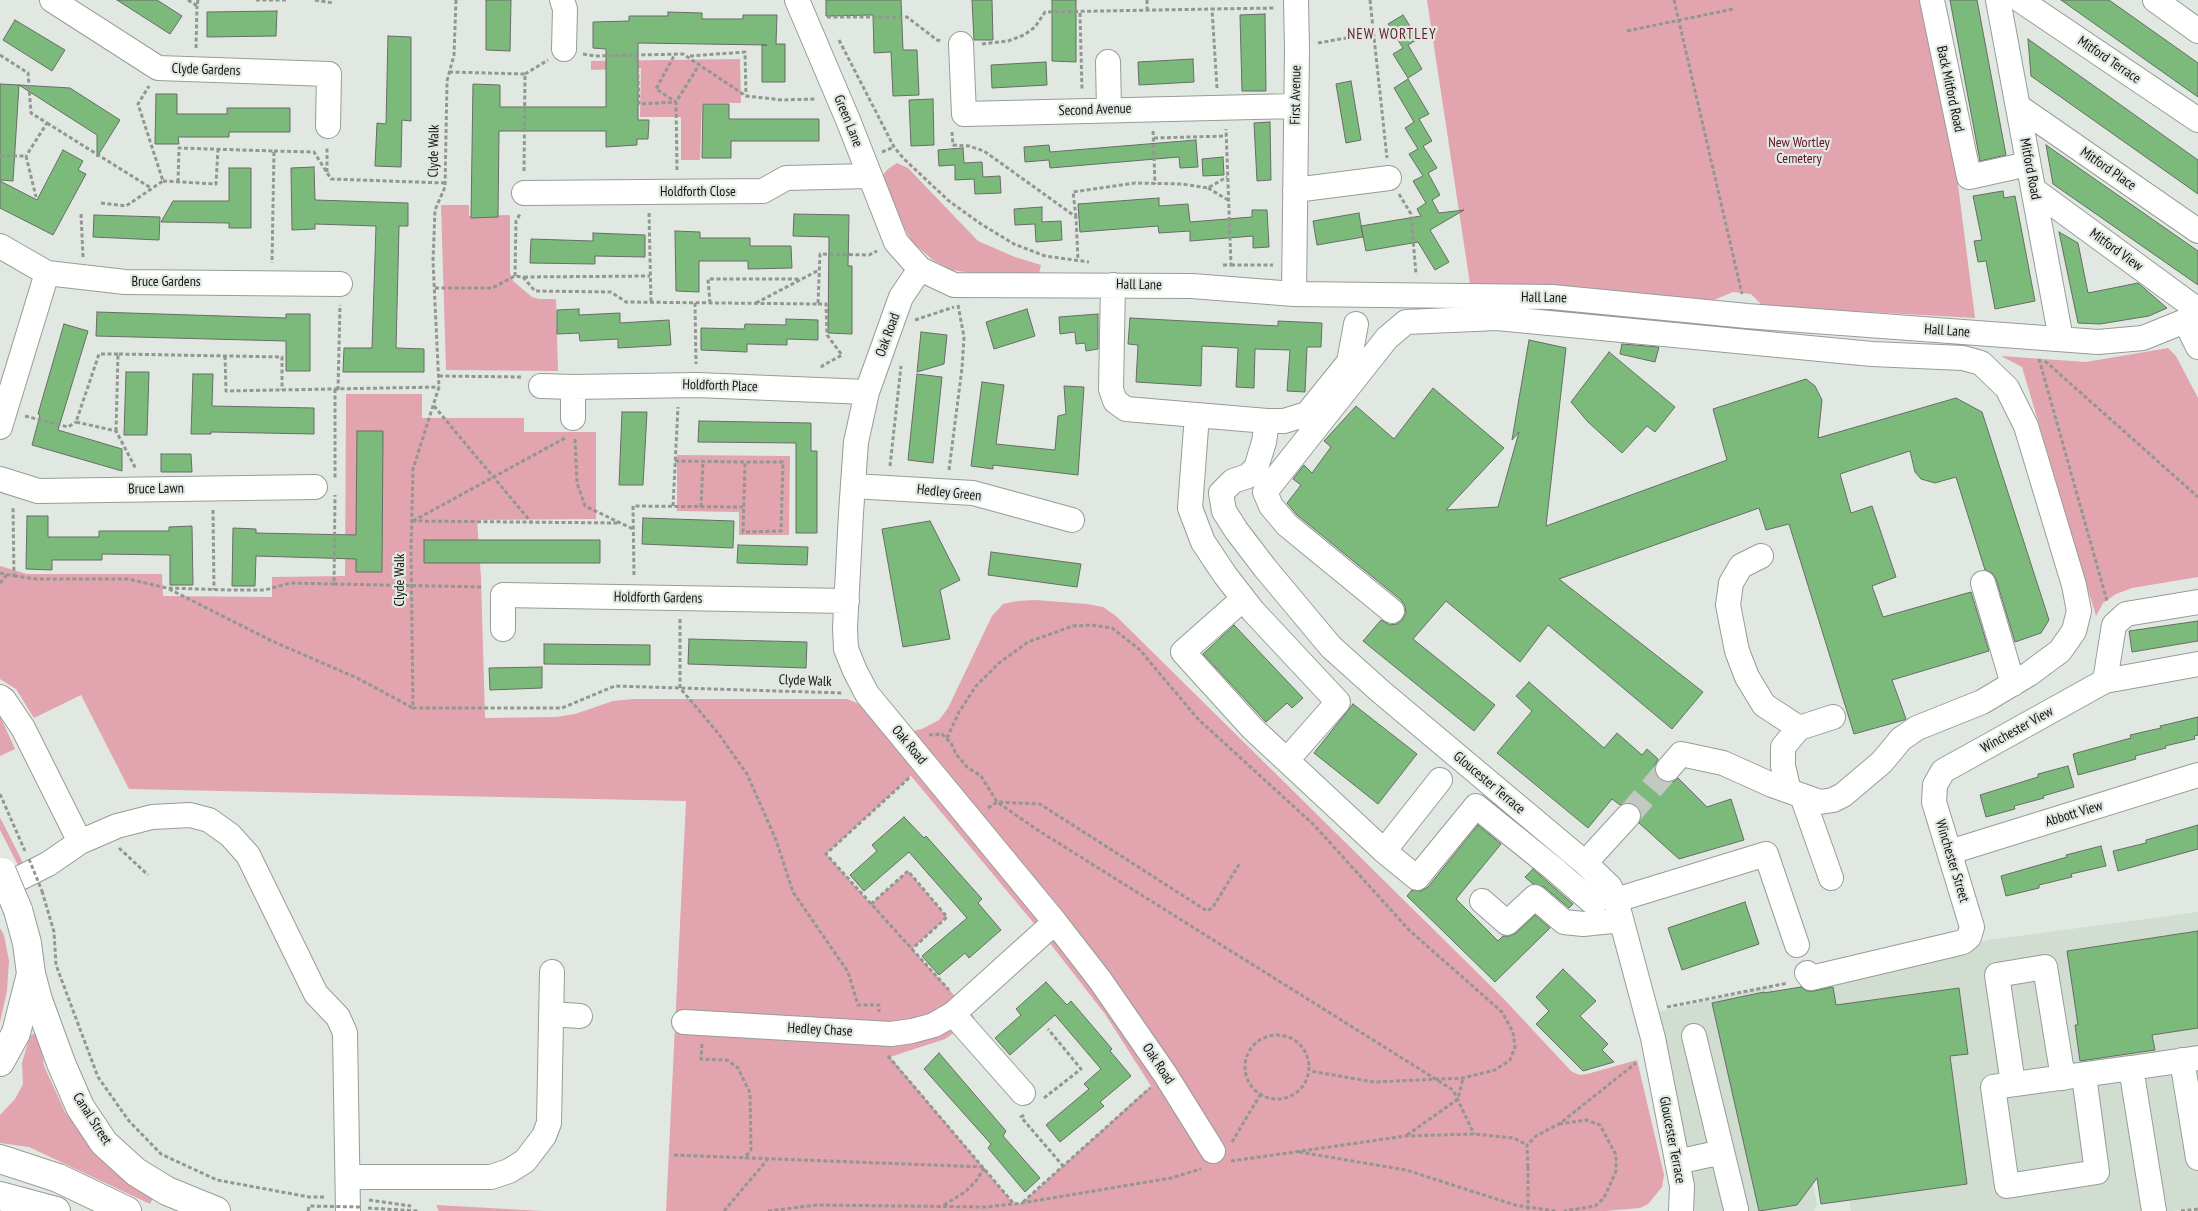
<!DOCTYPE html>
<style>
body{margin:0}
canvas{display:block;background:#e1e8e1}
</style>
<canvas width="2198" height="1211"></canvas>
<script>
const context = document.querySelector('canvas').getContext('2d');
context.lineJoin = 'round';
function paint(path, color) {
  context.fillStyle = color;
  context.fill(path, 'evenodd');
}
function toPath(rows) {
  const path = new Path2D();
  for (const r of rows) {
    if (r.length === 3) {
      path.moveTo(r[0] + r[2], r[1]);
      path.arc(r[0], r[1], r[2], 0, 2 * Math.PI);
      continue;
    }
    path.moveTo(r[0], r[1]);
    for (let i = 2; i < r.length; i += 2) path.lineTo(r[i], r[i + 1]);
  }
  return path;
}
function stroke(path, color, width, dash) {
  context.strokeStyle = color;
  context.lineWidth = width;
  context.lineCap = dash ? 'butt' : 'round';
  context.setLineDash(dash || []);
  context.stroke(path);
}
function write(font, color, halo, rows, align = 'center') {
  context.font = font + ' "PT Sans Narrow",sans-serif';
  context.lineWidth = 4.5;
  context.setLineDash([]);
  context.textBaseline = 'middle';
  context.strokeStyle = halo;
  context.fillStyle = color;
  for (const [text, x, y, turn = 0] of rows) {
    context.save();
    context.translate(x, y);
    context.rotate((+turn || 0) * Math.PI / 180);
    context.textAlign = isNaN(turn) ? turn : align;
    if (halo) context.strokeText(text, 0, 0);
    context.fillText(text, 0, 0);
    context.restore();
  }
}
const built = toPath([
 [2198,912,2198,1207,2172,1211,1851,1211,1832,1089,1803,983,1989,940],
 [1771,986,1817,1204,1814,1211,1695,1211,1689,1194,1658,1012]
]);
const green = toPath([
 [1427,0,1923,0,1955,161,1975,318,1763,306,1751,294,1733,292,1714,300,1470,284],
 [740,59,741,103,702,103,700,160,681,160,681,117,640,117,641,68,591,70,591,61],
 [897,163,908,168,978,241,1015,257,1041,265,1038,277,979,274,951,270,933,260,913,243,894,211,881,177,888,169],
 [441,205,469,205,469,216,510,215,510,273,513,281,532,297,539,299,556,299,558,371,446,370],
 [2168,348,2176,356,2198,398,2198,577,2132,588,2116,594,2103,603,2096,616,2022,367,2001,356,2086,362],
 [346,394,422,394,422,418,524,418,524,432,596,432,596,519,477,520,481,577,485,718,556,717,575,714,613,701,633,699,847,699,859,704,877,726,904,733,922,729,939,720,948,708,992,616,1003,604,1017,601,1035,600,1087,604,1103,607,1116,616,1504,999,1571,1071,1579,1075,1587,1074,1637,1060,1664,1175,1662,1187,1648,1204,1640,1208,1605,1211,666,1211,686,801,129,789,81,695,34,718,16,689,0,679,0,566,27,574,162,574,163,596,272,597,272,577,345,576],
 [911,776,1042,933,1105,1014,1151,1086,1022,1203,1014,1204,890,1057,945,1039,975,1018,912,949,947,917,908,871,871,904,826,854],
 [677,455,790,456,789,535,739,535,739,512,677,511],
 [0,716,15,749,0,756],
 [0,818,3,823,23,863,18,865,0,830],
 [0,928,4,935,9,961,7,991,0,1022],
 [33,1034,36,1034,40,1038,44,1066,65,1112,95,1151,153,1198,150,1204,29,1147,0,1143,0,1115,15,1099,23,1084,22,1063,30,1036],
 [436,1205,543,1211,439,1211]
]);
const building = toPath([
 [117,0,157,0,182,16,170,34,117,0],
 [486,0,511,0,510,51,486,50,486,0],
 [826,0,901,0,903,50,917,50,919,95,893,96,891,52,874,53,873,15,826,16,826,0],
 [972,0,992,0,993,40,974,40,972,0],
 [1052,0,1076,0,1076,62,1052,61,1052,0],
 [1950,0,1977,0,2006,155,1980,161,1950,0],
 [2061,0,2109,0,2198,63,2198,97,2061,0],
 [277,11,276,36,207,37,207,12,277,11],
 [668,12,702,13,702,19,743,19,743,15,777,15,776,44,785,44,785,82,762,82,762,45,767,45,638,43,638,120,649,120,648,139,637,139,637,145,606,147,606,131,499,131,498,217,471,218,473,84,500,85,500,107,606,107,606,49,593,48,593,22,629,21,629,16,668,16,668,12],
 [1265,14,1266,91,1242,91,1240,15,1265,14],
 [1403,15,1418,39,1408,45,1422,69,1408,78,1393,54,1403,48,1388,24,1403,15],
 [15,20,65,50,52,71,3,40,15,20],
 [388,36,411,37,411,121,402,120,401,167,375,166,377,123,386,124,388,36],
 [2028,39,2198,160,2198,194,2031,76,2028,39],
 [1193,59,1194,82,1139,85,1138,62,1193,59],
 [1046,62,1047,85,992,88,991,65,1046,62],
 [1408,79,1429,114,1419,119,1432,141,1423,146,1437,168,1428,173,1440,195,1432,200,1439,213,1464,210,1430,230,1449,262,1435,270,1418,242,1366,251,1361,226,1421,216,1417,209,1426,203,1413,181,1423,176,1409,154,1418,149,1405,128,1414,122,1394,88,1408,79],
 [1351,81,1361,140,1346,143,1336,84,1351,81],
 [0,84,19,85,13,181,0,180,0,84],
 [19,85,70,88,120,120,97,157,97,135,19,85],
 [156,94,177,94,177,114,227,114,227,108,290,108,290,132,229,132,229,137,178,137,179,144,155,144,156,94],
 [933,99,934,145,911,146,909,100,933,99],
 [703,104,729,104,729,119,819,119,819,141,731,141,731,158,702,158,703,104],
 [1270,122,1271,180,1257,181,1254,123,1270,122],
 [1196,140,1198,167,1180,168,1179,157,1050,168,1049,160,1025,162,1024,147,1049,145,1050,152,1196,140],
 [2046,145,2198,251,2198,285,2053,184,2046,145],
 [963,148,964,163,982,162,983,177,1000,176,1001,193,975,194,974,179,955,180,955,165,939,166,938,150,963,148],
 [63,150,83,161,78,170,86,174,53,235,0,208,0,181,37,200,63,150],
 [1223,157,1224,175,1203,176,1202,159,1223,157],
 [314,167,315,200,408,203,408,226,399,226,396,348,424,349,424,372,343,372,344,348,372,348,376,226,315,224,315,229,292,230,291,168,314,167],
 [229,168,251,168,251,228,229,228,229,223,161,222,173,201,229,201,229,168],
 [2003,191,2004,198,2015,196,2035,301,1995,309,1986,261,1978,262,1974,241,1982,240,1973,196,2003,191],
 [1159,198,1159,206,1188,204,1190,222,1252,217,1252,210,1267,210,1269,247,1253,248,1253,236,1190,241,1190,231,1159,233,1158,226,1080,232,1078,204,1159,198],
 [1042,207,1042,222,1061,221,1062,240,1036,242,1035,224,1015,225,1014,209,1042,207],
 [1359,213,1363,237,1317,245,1313,221,1359,213],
 [794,214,849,215,848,266,852,266,852,334,828,333,829,237,793,236,794,214],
 [94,215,160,217,159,240,93,237,94,215],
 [675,231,700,232,700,238,750,238,750,246,791,246,792,268,748,269,748,261,699,261,699,292,676,291,675,231],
 [2059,232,2078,243,2088,293,2138,283,2167,308,2149,316,2100,324,2078,323,2059,232],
 [593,233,645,235,645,257,595,256,595,264,530,263,531,239,593,241,593,233],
 [579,309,579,315,620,313,620,323,669,320,671,345,618,348,618,339,580,341,579,333,557,334,557,310,579,309],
 [1027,309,1035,336,994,349,986,322,1027,309],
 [97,312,286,318,286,314,310,314,310,371,286,371,286,341,96,336,97,312],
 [1098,314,1098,349,1086,351,1085,343,1076,344,1075,332,1060,334,1059,317,1098,314],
 [1130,318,1278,326,1278,321,1322,323,1321,347,1307,347,1305,392,1287,391,1290,350,1255,349,1254,388,1236,387,1238,348,1202,346,1201,386,1136,382,1138,345,1128,344,1130,318],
 [786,319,818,320,818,340,787,339,787,345,747,344,747,352,701,350,701,328,744,329,745,324,786,325,786,319],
 [64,324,88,331,58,430,122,449,122,471,32,445,40,415,38,414,64,324],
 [921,332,947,335,944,364,917,372,921,332],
 [1529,340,1566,348,1546,526,1727,460,1713,409,1806,379,1815,386,1822,400,1818,438,1956,398,1982,412,2049,620,2041,633,2015,642,1996,579,1992,573,1985,570,1956,477,1935,483,1921,479,1915,472,1910,451,1840,474,1851,513,1872,506,1896,577,1872,586,1883,617,1971,592,1989,651,1892,680,1906,719,1904,720,1854,734,1789,524,1766,530,1759,508,1559,579,1703,692,1672,729,1548,625,1520,662,1446,601,1413,639,1495,705,1474,731,1363,641,1381,620,1390,625,1397,624,1402,620,1406,613,1405,606,1401,600,1297,515,1287,503,1301,485,1293,479,1304,465,1312,473,1331,447,1324,441,1356,406,1394,439,1433,388,1504,448,1446,510,1498,507,1519,432,1512,440,1529,340],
 [1622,344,1659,347,1655,362,1620,354,1622,344],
 [1609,352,1675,407,1655,432,1647,426,1622,453,1588,422,1571,402,1609,352],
 [126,372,149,372,147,435,124,435,126,372],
 [193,374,213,374,212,406,314,408,314,434,211,432,211,434,191,434,193,374],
 [917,374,942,377,933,463,908,460,917,374],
 [982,382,1004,385,996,444,1055,450,1058,416,1066,414,1064,386,1084,387,1078,475,993,465,993,469,971,466,982,382],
 [622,412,647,412,643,485,619,485,622,412],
 [699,421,811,423,811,451,817,451,817,533,796,533,796,443,698,442,699,421],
 [357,431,383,431,382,572,356,572,356,559,256,556,255,586,232,586,233,528,256,529,256,533,356,535,357,431],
 [161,454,191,454,192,472,161,472,161,454],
 [27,516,48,516,48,537,99,537,99,531,169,531,169,527,192,526,193,585,170,585,170,555,102,554,102,560,52,560,52,570,26,569,27,516],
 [643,518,734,521,733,548,642,544,643,518],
 [930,521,960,580,940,590,950,639,903,647,882,529,930,521],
 [424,540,600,540,600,563,424,563,424,540],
 [738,545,808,547,807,565,737,563,738,545],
 [991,552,1081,564,1077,587,988,575,991,552],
 [2198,621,2198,641,2132,652,2129,631,2198,621],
 [1234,625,1303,698,1292,708,1287,703,1266,722,1203,654,1234,625],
 [689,639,807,642,806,668,688,664,689,639],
 [544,644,650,645,650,665,544,664,544,644],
 [542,667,542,688,490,690,489,668,542,667],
 [1529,682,1604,748,1617,733,1642,755,1647,749,1658,759,1654,767,1655,774,1659,780,1666,783,1673,782,1678,778,1707,807,1731,799,1744,840,1679,859,1639,823,1641,812,1638,806,1630,803,1620,805,1612,799,1588,828,1497,753,1532,711,1516,696,1529,682],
 [1353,704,1417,754,1378,804,1314,753,1353,704],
 [2198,717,2198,735,2194,736,2195,739,2165,746,2166,748,2135,756,2136,759,2078,775,2073,754,2131,738,2130,735,2161,728,2160,726,2198,717],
 [2068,766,2074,787,2043,796,2044,798,2014,806,2015,809,1986,817,1980,795,2038,777,2038,774,2068,766],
 [904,817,924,838,926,836,982,899,978,903,1001,930,969,958,965,953,939,975,922,956,967,918,909,852,864,891,850,875,877,851,872,845,904,817],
 [1478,825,1501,844,1456,899,1498,941,1503,936,1510,936,1516,933,1535,915,1550,928,1495,982,1407,896,1412,890,1421,891,1428,887,1478,825],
 [2198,825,2198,849,2118,871,2113,851,2146,843,2146,840,2198,825],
 [2101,846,2106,866,2071,874,2072,877,2039,885,2039,888,2006,896,2001,876,2067,857,2066,855,2101,846],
 [1533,869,1573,904,1569,908,1544,887,1533,884,1525,877,1533,869],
 [1745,902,1759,944,1682,970,1668,928,1745,902],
 [2198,931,2198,1028,2152,1035,2155,1050,2080,1061,2075,1025,2078,1025,2067,951,2198,931],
 [1563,969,1596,1001,1580,1016,1608,1044,1602,1050,1614,1062,1583,1071,1536,1024,1549,1011,1536,997,1563,969],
 [1046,982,1067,1005,1071,1001,1112,1049,1110,1051,1131,1076,1100,1102,1104,1106,1060,1142,1046,1125,1089,1089,1084,1084,1101,1069,1055,1015,1010,1055,995,1038,1021,1015,1016,1009,1046,982],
 [1801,987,1807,991,1814,991,1833,987,1836,1005,1959,988,1968,1054,1950,1056,1967,1184,1821,1204,1817,1178,1797,1205,1759,1211,1712,1003,1764,992,1764,993,1801,987],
 [939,1053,1006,1131,1003,1136,1040,1178,1025,1192,988,1148,991,1144,924,1069,939,1053]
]);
const minorTunnel = toPath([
 [1628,816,1668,769]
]);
const path = toPath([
 [188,0,197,6,198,0],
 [256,0,288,0],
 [315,0,333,3],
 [456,0,454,55,447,81,445,187,435,210,433,261,439,387,413,469,411,551,413,708,562,708,615,686,843,693],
 [1147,0,1147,10],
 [1370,0,1387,158],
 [1674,0,1742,294],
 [1080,13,1082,90],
 [827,17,907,17,937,40,941,41],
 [1627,31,1733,9],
 [839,40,894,147,904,159,949,201,981,224,1014,244,1045,256,1089,262],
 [1318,43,1374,33],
 [982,44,1008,41,1024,35,1035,27,1045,12,1212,9],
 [196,48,197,6],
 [583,54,595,56,683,54,746,96,782,100,815,99],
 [0,55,28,73,31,113,47,123,26,156],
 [637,55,639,104,676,102,656,89,675,54],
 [690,56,745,52,746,95],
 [449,72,525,74,524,173],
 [525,74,548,60],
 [1217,88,1212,9,1275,8],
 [47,123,151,188],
 [1153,131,1155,184],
 [952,132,953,145,969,146,984,151,1076,217,1078,260],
 [1154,138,1226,136],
 [274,151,314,152,331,179,445,183],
 [882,152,894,147],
 [0,156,26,156,36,197],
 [677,170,676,102,699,65],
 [327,172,327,146],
 [163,181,216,184,218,149],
 [178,182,179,148,274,151,272,263],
 [1208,188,1228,200],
 [1399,194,1411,214,1416,275],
 [101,203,126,206,163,181,138,104,149,86],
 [649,213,651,302],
 [81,214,83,257],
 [1076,217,1073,192,1135,183,1182,184,1208,188,1227,177],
 [1223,265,1231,265,1226,129],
 [1231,265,1273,265],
 [515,276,516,221,520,214],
 [524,277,650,276],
 [435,288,492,288,515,276,523,277,535,291,611,292,626,302,818,304,820,254,869,255,877,251],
 [695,303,696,364],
 [710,303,708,279,801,279],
 [756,303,819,270],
 [818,304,826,304,827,335,842,355,822,366,822,370],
 [915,320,954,307],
 [118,354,99,354,76,422,116,431,136,469],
 [225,356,226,391,439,387],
 [2039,359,2107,601],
 [2045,361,2198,497],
 [439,376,523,377],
 [335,389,335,479],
 [338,390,340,305],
 [434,406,531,522],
 [25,416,68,427,76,422],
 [116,431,118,354,282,357,282,390],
 [575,439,577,483,585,506,633,529],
 [675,461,745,462,743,532,781,531,783,462,745,462],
 [890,466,901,366],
 [949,470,962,368,964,337,958,305],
 [673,506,678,407],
 [701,507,703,461],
 [213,510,214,590],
 [412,521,619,523],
 [413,521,565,438],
 [0,573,14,576,13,506],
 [634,575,633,506,743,507],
 [14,576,37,579,128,579,167,588,230,590,265,590,290,583,334,584,335,495],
 [0,583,7,575],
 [334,584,483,587],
 [169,589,272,641,357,678,413,708],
 [680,619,680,688,718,733,747,774,776,840,793,892,848,972,858,1005,879,1005,879,1012],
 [929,735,942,734,951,743,956,754,967,767,981,776,997,802,1036,829,1453,1090,1474,1134],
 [947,738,959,712,976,686,999,663,1028,642,1073,626,1091,625,1112,628,1139,649,1198,719,1314,825,1410,931,1502,1012,1513,1032,1515,1047,1510,1060,1495,1070,1463,1078,1374,1082,1310,1071],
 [909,778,826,854,949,990],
 [0,794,25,851],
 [988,808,997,802,1040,804,1207,911,1213,907,1240,863],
 [119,848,148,875],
 [42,891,54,932,56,965,98,1077,129,1121,161,1154,217,1180,309,1197,326,1197],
 [871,904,908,871,947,917,912,949],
 [1667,1007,1788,983],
 [1277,1067,32],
 [702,1044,701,1059,727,1060,738,1068,750,1093,751,1150,744,1158],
 [888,1056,1014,1204],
 [1044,1098,1081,1069,1048,1029],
 [1024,1115,1021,1117,1063,1166],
 [1559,1124,1586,1120,1600,1125,1616,1155,1616,1171,1604,1198,1595,1206,1564,1211],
 [1407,1135,1458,1099,1463,1078],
 [1232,1142,1260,1095],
 [1299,1152,1406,1170,1515,1205,1555,1211],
 [674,1155,984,1167],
 [1231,1161,1406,1136,1474,1134,1514,1138,1527,1145],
 [1528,1167,1527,1145,1536,1136,1559,1124,1636,1063],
 [369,1200,411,1206],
 [1023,1202,1150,1088],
 [944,1205,965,1192,976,1181,984,1168],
 [368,1208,418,1211],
 [724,1211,767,1160],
 [768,1211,817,1205,986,1207,1022,1203,1171,1178,1201,1169],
 [2181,1211,2198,1209]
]);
const minor = toPath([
 [52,0,158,68,329,74,328,126],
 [562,0,565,9,564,49],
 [797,0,848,120,896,242,920,269,954,285,1192,286,1294,294,1552,297,1747,316,2098,342,2143,338,2185,321,2198,310],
 [1932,0,1969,177,2028,164],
 [1998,0,2061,339],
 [2020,0,2198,120],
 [2155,0,2198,31],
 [961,44,964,114,1295,106],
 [1108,62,1109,109],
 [2019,107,2198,231],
 [1295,190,1389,178],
 [2034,190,2198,310],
 [524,193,763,191,786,178,869,176],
 [0,246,47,273,125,282,340,284],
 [920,269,901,297,867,392,856,442,851,513,845,628,846,649,855,671,867,694,1055,922,1100,980,1165,1074,1213,1151],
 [1113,285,1111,389,1115,401,1126,409,1267,421,1284,421,1307,414,1349,362,1356,324],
 [1294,294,1297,48,1296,0],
 [2185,321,2198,347],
 [541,386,573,387,697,385,867,392],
 [573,387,573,418],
 [1197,415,1190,508,1203,542,1225,575,1253,611,1338,702,1287,760],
 [1267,421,1264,442,1256,468,1248,476,1233,481,1221,493,1224,511,1236,530,1265,568,1331,647,1380,691,1585,863,1610,887,1616,900,1653,1038,1682,1186,1681,1211],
 [0,427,47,273],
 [0,479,38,491,315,487],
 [853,486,973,493,1072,520],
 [1761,556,1741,566,1731,583,1728,605,1737,651,1747,677,1764,705,1799,728,1833,717],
 [1983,583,2013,684],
 [1243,599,1183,652,1252,728,1384,851,1417,878,1476,806,1553,868,1591,901,1613,894],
 [1392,611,1287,525,1271,506,1265,492,1387,338,1406,322,1497,318,1872,354,1963,358,1981,363,2007,388,2026,426,2074,585,2079,611,2074,631,2060,651,2029,674,1982,702,1917,728,1901,739,1882,762,1843,795,1833,800,1820,802,1772,785,1723,763,1681,754,1668,769],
 [503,629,503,595,847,601],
 [2105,681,2114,625,2126,614,2198,602],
 [0,697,4,700,23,728,80,842],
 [1789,791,1783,766,1783,747,1799,728],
 [1802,796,1831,878],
 [1384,851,1440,780],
 [1950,852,2198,775],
 [1585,863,1628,816],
 [0,888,48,864,80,842,117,826,152,817,190,815,209,820,230,835,248,855,316,994,338,1017,345,1033,348,1211],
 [1616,900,1766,854,1797,945],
 [1482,901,1507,923,1535,897,1564,922,1583,924,1621,920],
 [1807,973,1811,978,1955,944,1963,942,1969,937,1972,927,1934,802,1935,785,1943,771,2105,681,2198,664],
 [551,1014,580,1016],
 [953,1014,1023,1093],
 [684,1022,891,1034,912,1031,934,1025,953,1014,1055,922],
 [1694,1036,1736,1209],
 [2182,1060,2198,1158],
 [2084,1076,2097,1172,2007,1186,1993,1087,2131,1068],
 [2013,1084,1997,975,2045,967,2063,1078],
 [1677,1162,1722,1152],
 [348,1177,491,1177,509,1171,525,1161,544,1136,549,1123,552,972],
 [2154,1211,2131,1068,2198,1058]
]);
const major = toPath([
 [31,974,38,1000,61,1063,80,1107,104,1143,136,1172,167,1191,216,1211],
 [0,1159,58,1178,127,1211],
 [0,1196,56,1211]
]);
const highway = toPath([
 [0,1062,16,1033,31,974,27,943,18,910]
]);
const pathBridge = toPath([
 [29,859,42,891],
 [1528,1167,1528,1211],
 [308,1211,309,1206,360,1207]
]);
const highwayBridge = toPath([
 [2,872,18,910]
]);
const streetNames = [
 ["Mitford Terrace",2109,60,34],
 ["Clyde Gardens",206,70,2],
 ["Back Mitford Road",1950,89,78],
 ["First Avenue",1296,95,-89],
 ["Second Avenue",1095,110,-2],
 ["Green Lane",848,121,68],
 ["Clyde Walk",434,151,-89],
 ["Mitford Road",2030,169,79],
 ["Mitford Place",2108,169,35],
 ["Holdforth Close",698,192],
 ["Mitford View",2116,250,36],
 ["Bruce Gardens",166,282],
 ["Hall Lane",1139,285,1],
 ["Hall Lane",1544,298,1],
 ["Hall Lane",1947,331,4],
 ["Oak Road",888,335,-70],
 ["Holdforth Place",720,386,2],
 ["Bruce Lawn",156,489,-1],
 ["Hedley Green",949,493,6],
 ["Clyde Walk",400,580,-90],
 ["Holdforth Gardens",658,598,1],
 ["Clyde Walk",805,681,2],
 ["Winchester View",2017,730,-29],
 ["Oak Road",909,745,50],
 ["Gloucester Terrace",1489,783,40],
 ["Abbott View",2074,814,-17],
 ["Winchester Street",1952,861,73],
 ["Hedley Chase",820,1030,3],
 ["Oak Road",1158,1064,56],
 ["Canal Street",92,1119,57],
 ["Gloucester Terrace",1672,1140,79]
];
const parkNames = [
 ["New Wortley",1799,143],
 ["Cemetery",1799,159]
];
const neighbourhoodNames = [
 ["NEW WORTLEY",1392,35]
];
paint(built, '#d0ddd0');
paint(green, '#e2a4af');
paint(building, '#7cba7c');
stroke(building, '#676d66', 1);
stroke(minorTunnel, '#c2c8c2', 24, [24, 12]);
stroke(minor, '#969d96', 26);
stroke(major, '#969d96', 30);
stroke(highway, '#969d96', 30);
stroke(path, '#929792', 3, [4, 2.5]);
stroke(minor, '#fff', 24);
stroke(major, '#fff', 28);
stroke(highway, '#fff', 28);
stroke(highwayBridge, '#969d96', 30, []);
stroke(pathBridge, '#929792', 3, [4, 2.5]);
stroke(highwayBridge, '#fff', 28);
write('14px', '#111311', '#e1e8e1', streetNames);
write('14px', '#5f112b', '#e1e8e1', parkNames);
context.letterSpacing = '1px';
write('15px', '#631e31', '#e1e8e1', neighbourhoodNames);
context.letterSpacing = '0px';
</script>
